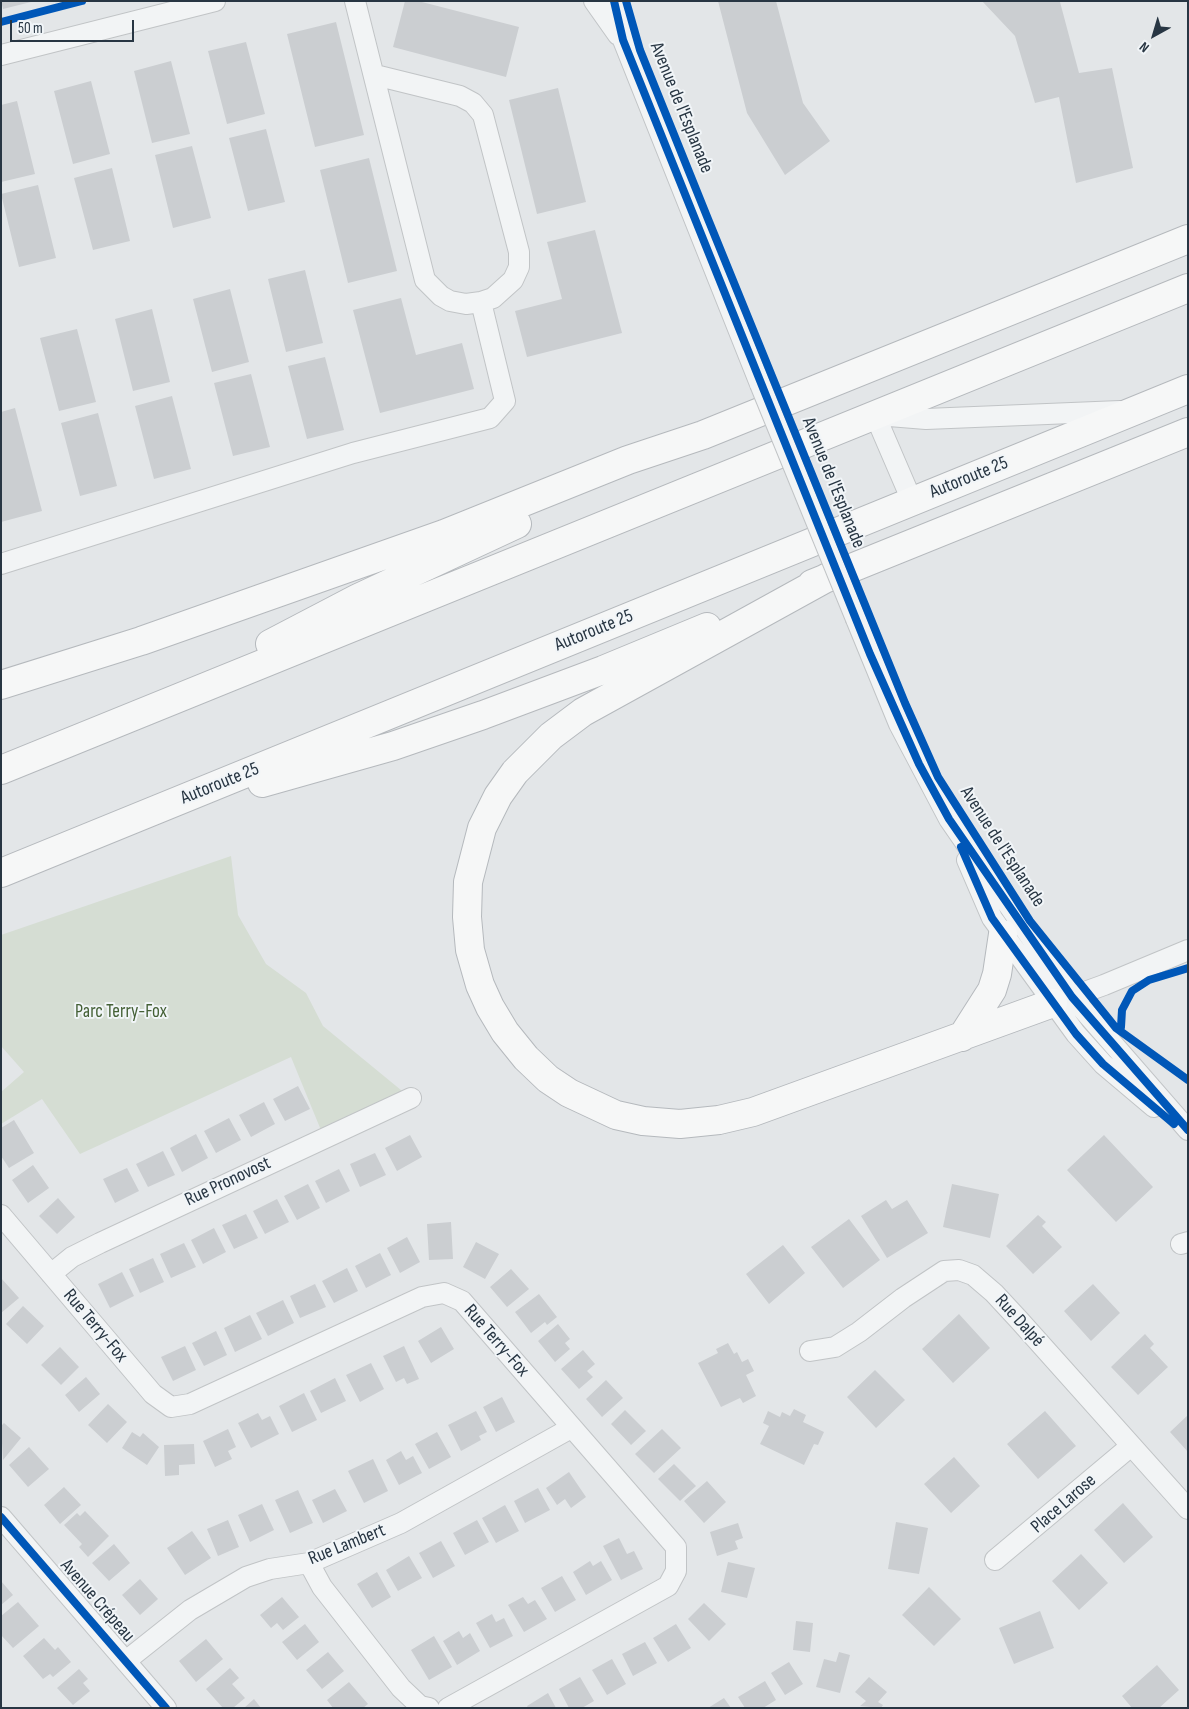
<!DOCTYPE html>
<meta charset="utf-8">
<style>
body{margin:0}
#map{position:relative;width:1189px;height:1709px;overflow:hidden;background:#e3e6e8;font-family:"Sofia Sans Condensed",sans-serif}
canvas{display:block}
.frame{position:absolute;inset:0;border:2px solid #283643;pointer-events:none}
.north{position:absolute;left:1129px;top:10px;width:50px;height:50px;-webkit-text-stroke:4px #f1f5f8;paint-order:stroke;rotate:219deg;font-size:14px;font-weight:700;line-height:20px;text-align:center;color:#283643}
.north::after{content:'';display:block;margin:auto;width:18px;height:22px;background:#283643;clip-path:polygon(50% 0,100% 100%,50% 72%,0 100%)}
.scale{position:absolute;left:10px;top:20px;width:124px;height:22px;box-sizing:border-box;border:2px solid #283643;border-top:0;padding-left:6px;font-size:15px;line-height:18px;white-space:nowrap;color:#283643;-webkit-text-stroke:4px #f1f5f8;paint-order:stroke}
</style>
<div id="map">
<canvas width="1189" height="1709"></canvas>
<div class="frame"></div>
<div class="north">N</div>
<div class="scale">50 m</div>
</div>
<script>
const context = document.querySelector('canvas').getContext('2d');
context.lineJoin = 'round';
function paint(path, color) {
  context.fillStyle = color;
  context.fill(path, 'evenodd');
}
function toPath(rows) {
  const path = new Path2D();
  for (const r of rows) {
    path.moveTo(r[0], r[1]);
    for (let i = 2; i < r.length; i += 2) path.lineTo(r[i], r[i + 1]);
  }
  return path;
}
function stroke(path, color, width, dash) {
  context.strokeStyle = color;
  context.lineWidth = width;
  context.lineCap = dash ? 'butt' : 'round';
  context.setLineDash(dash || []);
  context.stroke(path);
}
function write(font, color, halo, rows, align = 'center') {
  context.font = font + ' "Sofia Sans Condensed",sans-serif';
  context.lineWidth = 4;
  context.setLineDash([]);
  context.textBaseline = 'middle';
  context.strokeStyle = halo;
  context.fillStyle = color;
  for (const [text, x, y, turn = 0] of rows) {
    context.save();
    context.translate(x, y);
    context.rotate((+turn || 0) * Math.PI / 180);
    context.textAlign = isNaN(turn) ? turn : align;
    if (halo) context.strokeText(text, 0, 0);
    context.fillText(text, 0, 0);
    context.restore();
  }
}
const green = toPath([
 [231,856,238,915,266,964,306,993,323,1026,407,1095,325,1140,291,1057,80,1154,42,1099,1,1124,1,1092,24,1072,1,1046,1,935]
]);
const building = toPath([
 [1,1,31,1,31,2,3,9],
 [405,1,418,1,519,27,506,77,393,47],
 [718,1,776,1,803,103,830,141,785,175,747,113],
 [982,1,1060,2,1079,73,1112,68,1133,168,1076,183,1059,97,1035,103,1015,36],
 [336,22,364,135,315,147,287,34],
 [246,42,265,114,227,124,208,51],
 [171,61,190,134,152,143,134,71],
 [91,81,110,154,73,164,54,91],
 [558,88,586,202,537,214,509,100],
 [17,101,35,174,1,182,1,105],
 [266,129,285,202,248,211,229,138],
 [192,146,211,218,173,228,155,155],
 [369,158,397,271,348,283,320,170],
 [112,168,130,241,93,250,74,178],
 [38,185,56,258,19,267,1,194],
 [595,230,622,333,527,357,515,311,562,299,547,242],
 [305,270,323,343,286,352,268,279],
 [230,289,249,362,212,372,193,299],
 [401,298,416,355,462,343,474,389,380,413,353,310],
 [152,309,170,382,133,391,115,319],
 [77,329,96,402,59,411,40,338],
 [325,357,344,430,307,439,288,366],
 [251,374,270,447,233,456,214,383],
 [172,396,191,469,154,479,135,406],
 [15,408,42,511,1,522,1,412],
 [98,413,117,486,80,496,61,423],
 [298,1086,310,1109,285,1121,273,1099],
 [264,1102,275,1124,251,1137,239,1115],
 [229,1118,241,1140,216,1153,204,1131],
 [14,1120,34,1153,9,1168,1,1156,1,1128],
 [196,1134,208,1158,182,1172,170,1148],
 [410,1135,422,1157,397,1171,385,1148],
 [1104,1135,1153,1187,1116,1222,1067,1170],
 [163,1151,175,1175,148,1187,136,1164],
 [375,1153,386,1175,360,1187,350,1164],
 [33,1165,49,1188,28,1203,12,1180],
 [127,1168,139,1191,115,1203,103,1179],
 [339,1169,350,1191,326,1203,315,1181],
 [308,1184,320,1208,297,1220,284,1196],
 [952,1184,999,1194,990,1238,943,1227],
 [58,1198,75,1217,57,1234,39,1216],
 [277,1199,289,1222,265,1234,253,1211],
 [886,1200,892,1209,907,1200,928,1233,887,1258,861,1216],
 [246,1214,258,1238,234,1249,222,1225],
 [1038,1215,1046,1222,1042,1226,1062,1247,1033,1274,1006,1246],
 [849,1219,880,1260,843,1288,811,1247],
 [451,1222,453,1259,429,1260,427,1224],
 [214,1228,226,1252,203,1264,191,1240],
 [407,1237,420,1262,400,1273,387,1248],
 [476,1242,499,1254,485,1279,463,1267],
 [184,1243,196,1267,171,1278,160,1254],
 [783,1245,805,1273,769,1304,746,1274],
 [380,1253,391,1275,366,1288,355,1266],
 [153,1258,164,1282,140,1293,129,1269],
 [347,1268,358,1291,334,1303,322,1281],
 [511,1269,529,1289,507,1307,490,1287],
 [122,1272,134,1296,110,1308,98,1284],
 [1,1278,19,1298,1,1313],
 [315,1284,326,1307,300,1318,290,1296],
 [1093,1284,1120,1313,1091,1341,1064,1311],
 [539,1294,557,1317,547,1325,545,1322,531,1333,515,1312],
 [283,1300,294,1323,268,1336,256,1313],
 [23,1306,44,1326,27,1344,6,1324],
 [959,1314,990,1348,953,1383,922,1349],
 [250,1315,262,1339,235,1352,224,1328],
 [558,1324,570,1339,565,1343,570,1349,555,1362,538,1341],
 [441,1327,454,1349,431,1363,418,1341],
 [216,1331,227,1355,204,1366,192,1343],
 [1145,1334,1154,1344,1150,1348,1168,1367,1138,1395,1111,1367],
 [728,1343,734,1354,737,1352,742,1362,748,1359,754,1371,746,1375,756,1396,743,1403,740,1398,721,1407,698,1363,718,1353,716,1349],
 [185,1346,196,1370,173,1381,161,1357],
 [404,1346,419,1379,407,1384,404,1378,396,1382,383,1356],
 [60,1347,79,1367,61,1385,41,1365],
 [583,1350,595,1364,587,1371,593,1377,579,1389,561,1369],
 [371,1363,384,1389,360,1402,346,1375],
 [875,1370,905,1400,876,1428,847,1397],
 [86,1377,100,1394,79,1412,65,1395],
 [335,1378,346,1401,321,1413,310,1391],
 [606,1380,623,1398,602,1417,586,1399],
 [304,1393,317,1420,292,1432,279,1406],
 [502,1397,515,1422,496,1432,483,1407],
 [108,1404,127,1422,107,1443,88,1425],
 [794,1409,806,1415,803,1422,824,1432,818,1445,814,1444,804,1465,760,1444,769,1426,763,1423,768,1411,780,1417,782,1412,790,1416],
 [625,1410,646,1431,631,1445,611,1424],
 [476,1411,487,1432,479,1436,481,1440,461,1451,448,1425],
 [1045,1411,1076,1446,1038,1479,1007,1444],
 [258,1413,262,1420,270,1416,279,1434,251,1448,238,1423],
 [1188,1415,1188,1452,1170,1432],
 [4,1423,21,1438,3,1460,1,1426],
 [228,1429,236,1447,228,1451,232,1459,215,1467,203,1441],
 [662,1429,681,1448,654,1473,635,1454],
 [132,1432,140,1437,143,1433,159,1447,147,1465,122,1448],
 [437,1432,451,1457,429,1469,415,1444],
 [194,1444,195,1464,179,1465,179,1475,165,1476,164,1445],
 [29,1447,49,1469,28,1487,9,1465],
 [401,1451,406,1460,413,1456,422,1473,399,1485,386,1460],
 [954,1457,980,1486,951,1513,924,1484],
 [373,1459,388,1491,364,1503,348,1471],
 [674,1464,696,1486,680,1501,658,1479],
 [569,1472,586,1497,571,1508,565,1499,557,1505,546,1488],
 [707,1481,726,1502,704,1523,684,1501],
 [64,1487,81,1505,60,1524,44,1505],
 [538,1488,550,1510,525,1523,514,1501],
 [335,1489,347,1511,323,1523,312,1500],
 [298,1490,313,1523,290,1533,275,1500],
 [1123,1503,1153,1537,1124,1563,1094,1530],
 [262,1504,274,1530,250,1542,238,1515],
 [505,1505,519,1531,496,1543,482,1518],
 [85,1511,109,1536,88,1557,79,1547,82,1544,64,1525,77,1513,80,1516],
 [228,1520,239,1547,218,1556,207,1529],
 [477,1520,489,1542,465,1555,453,1533],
 [896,1522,928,1528,919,1574,888,1569],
 [738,1523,743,1538,735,1541,738,1549,717,1556,710,1532],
 [192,1531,211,1558,185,1575,167,1548],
 [619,1538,627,1554,634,1551,643,1569,621,1580,603,1546],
 [441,1541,455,1566,433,1578,419,1553],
 [114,1544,130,1563,109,1581,92,1563],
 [1081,1554,1108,1583,1079,1610,1052,1581],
 [409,1556,422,1578,398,1591,386,1570],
 [590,1561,593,1566,601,1561,612,1580,586,1595,573,1572],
 [728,1562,755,1568,747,1598,721,1592],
 [377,1572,391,1597,372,1608,357,1584],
 [562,1576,576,1600,555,1612,541,1588],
 [140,1579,158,1599,140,1615,122,1595],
 [1,1581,13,1595,1,1605],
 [929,1587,961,1619,934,1646,902,1615],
 [282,1597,299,1617,283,1630,277,1623,271,1628,260,1615],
 [523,1597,528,1604,535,1600,547,1619,524,1632,508,1605],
 [18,1602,39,1626,13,1648,1,1635,1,1616],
 [704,1603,726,1624,709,1641,688,1619],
 [1040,1611,1054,1648,1014,1664,999,1628],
 [492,1614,496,1622,504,1618,513,1636,490,1648,476,1623],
 [796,1621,813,1623,810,1652,793,1650],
 [305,1624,319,1642,297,1660,282,1642],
 [676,1624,691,1648,668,1662,653,1638],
 [459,1631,463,1638,470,1633,480,1651,457,1665,443,1641],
 [434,1636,452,1667,429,1680,411,1650],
 [44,1638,55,1650,58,1647,71,1662,53,1677,50,1674,43,1679,23,1656],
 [206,1639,223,1659,196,1682,179,1661],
 [645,1642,657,1663,633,1676,622,1654],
 [328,1652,344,1671,322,1689,306,1670],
 [839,1652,850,1655,840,1693,816,1687,824,1659,836,1662],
 [612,1659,626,1684,607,1695,592,1670],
 [789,1662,803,1684,785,1695,771,1673],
 [1157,1665,1179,1690,1159,1708,1132,1708,1122,1696],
 [230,1668,239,1678,232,1684,245,1698,233,1708,223,1708,206,1689],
 [79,1669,88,1679,83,1683,90,1691,73,1705,57,1688],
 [580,1677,594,1701,582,1708,569,1708,559,1689],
 [869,1677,887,1692,878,1702,883,1705,881,1708,860,1706,866,1701,855,1692],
 [765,1681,776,1700,763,1708,745,1708,738,1697],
 [349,1682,368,1704,363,1708,333,1708,327,1700],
 [548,1693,556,1708,528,1708,527,1706],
 [724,1698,731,1708,708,1708],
 [254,1699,261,1708,244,1708]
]);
const minor = toPath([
 [355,1,425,280,441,296,450,301,466,304,481,302,493,298,513,280,519,267,519,252,483,115,473,103,460,96,375,75],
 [594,1,618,35],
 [614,1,623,40,760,384],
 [1,55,215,1],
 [875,415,912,501],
 [877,415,926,419,1120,411],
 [1,564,353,453,490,418,505,401,481,302],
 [856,619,899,724,949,819,1072,997,1188,1130],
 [967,860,992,918,1076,1034,1103,1064,1154,1107],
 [1060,1001,1104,985,1188,950],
 [1,1215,153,1394,171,1407,190,1404,422,1297,444,1293,462,1301,676,1547,676,1571,668,1586,448,1708],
 [1181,1244,1188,1242],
 [51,1274,72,1257,100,1243,411,1098],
 [810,1351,835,1347,859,1332,903,1298,944,1271,959,1270,973,1275,994,1293,1019,1320,1188,1509],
 [1,1517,166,1708],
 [995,1560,1131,1446],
 [309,1563,322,1587,401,1688,420,1706,429,1708],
 [127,1660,190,1610,246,1577,270,1569,309,1563,401,1523,571,1428]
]);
const highway = toPath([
 [828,577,583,712,551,736,515,772,498,796,482,828,468,882,467,917,470,950,480,985,490,1007,505,1032,526,1058,548,1079,569,1093,616,1115,643,1121,680,1124,719,1120,753,1112,1053,1003],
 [812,584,1188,432],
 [270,644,358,598,517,524],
 [1,685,141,641,444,534,628,460,703,435,1188,239],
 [1,770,1188,288],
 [262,783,393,746,483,715,603,670,707,627],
 [1,873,1188,389],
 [962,1037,992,990,997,974,1003,934]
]);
const minorBridge = toPath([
 [760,384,856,619]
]);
const cycleway = toPath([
 [614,1,623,40,870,654,919,764,949,819,1072,997,1188,1130],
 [626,1,640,50,708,219,905,703,938,777,1030,921,1116,1028,1188,1080],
 [1,22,82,1],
 [961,847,992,918,1076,1034,1103,1064,1174,1124],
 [1121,1027,1122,1010,1132,991,1149,980,1188,968],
 [1,1517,166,1708]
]);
const streetNames = [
 ["Avenue de l'Esplanade",681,108,68],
 ["Autoroute 25",969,478,-22],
 ["Avenue de l'Esplanade",833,483,68],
 ["Autoroute 25",594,631,-22],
 ["Autoroute 25",220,784,-22],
 ["Avenue de l'Esplanade",1002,847,57],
 ["Rue Pronovost",228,1182,-25],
 ["Rue Dalpé",1019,1321,48],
 ["Rue Terry-Fox",95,1326,50],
 ["Rue Terry-Fox",496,1341,49],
 ["Place Larose",1064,1504,-41],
 ["Rue Lambert",347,1545,-22],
 ["Avenue Crépeau",97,1601,49]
];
const parkNames = [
 ["Parc Terry-Fox",121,1012]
];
paint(green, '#d5ddd3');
paint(building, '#cbced1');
stroke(minor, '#c1c4c6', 22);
stroke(highway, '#b5b9bd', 30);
stroke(minor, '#f2f4f5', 20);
stroke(highway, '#f6f7f7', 28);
stroke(minorBridge, '#c1c4c6', 22, []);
stroke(minorBridge, '#f2f4f5', 20);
stroke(cycleway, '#0057b8', 8);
write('19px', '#283643', '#f1f5f8', streetNames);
write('19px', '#446035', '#f1f5f8', parkNames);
</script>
